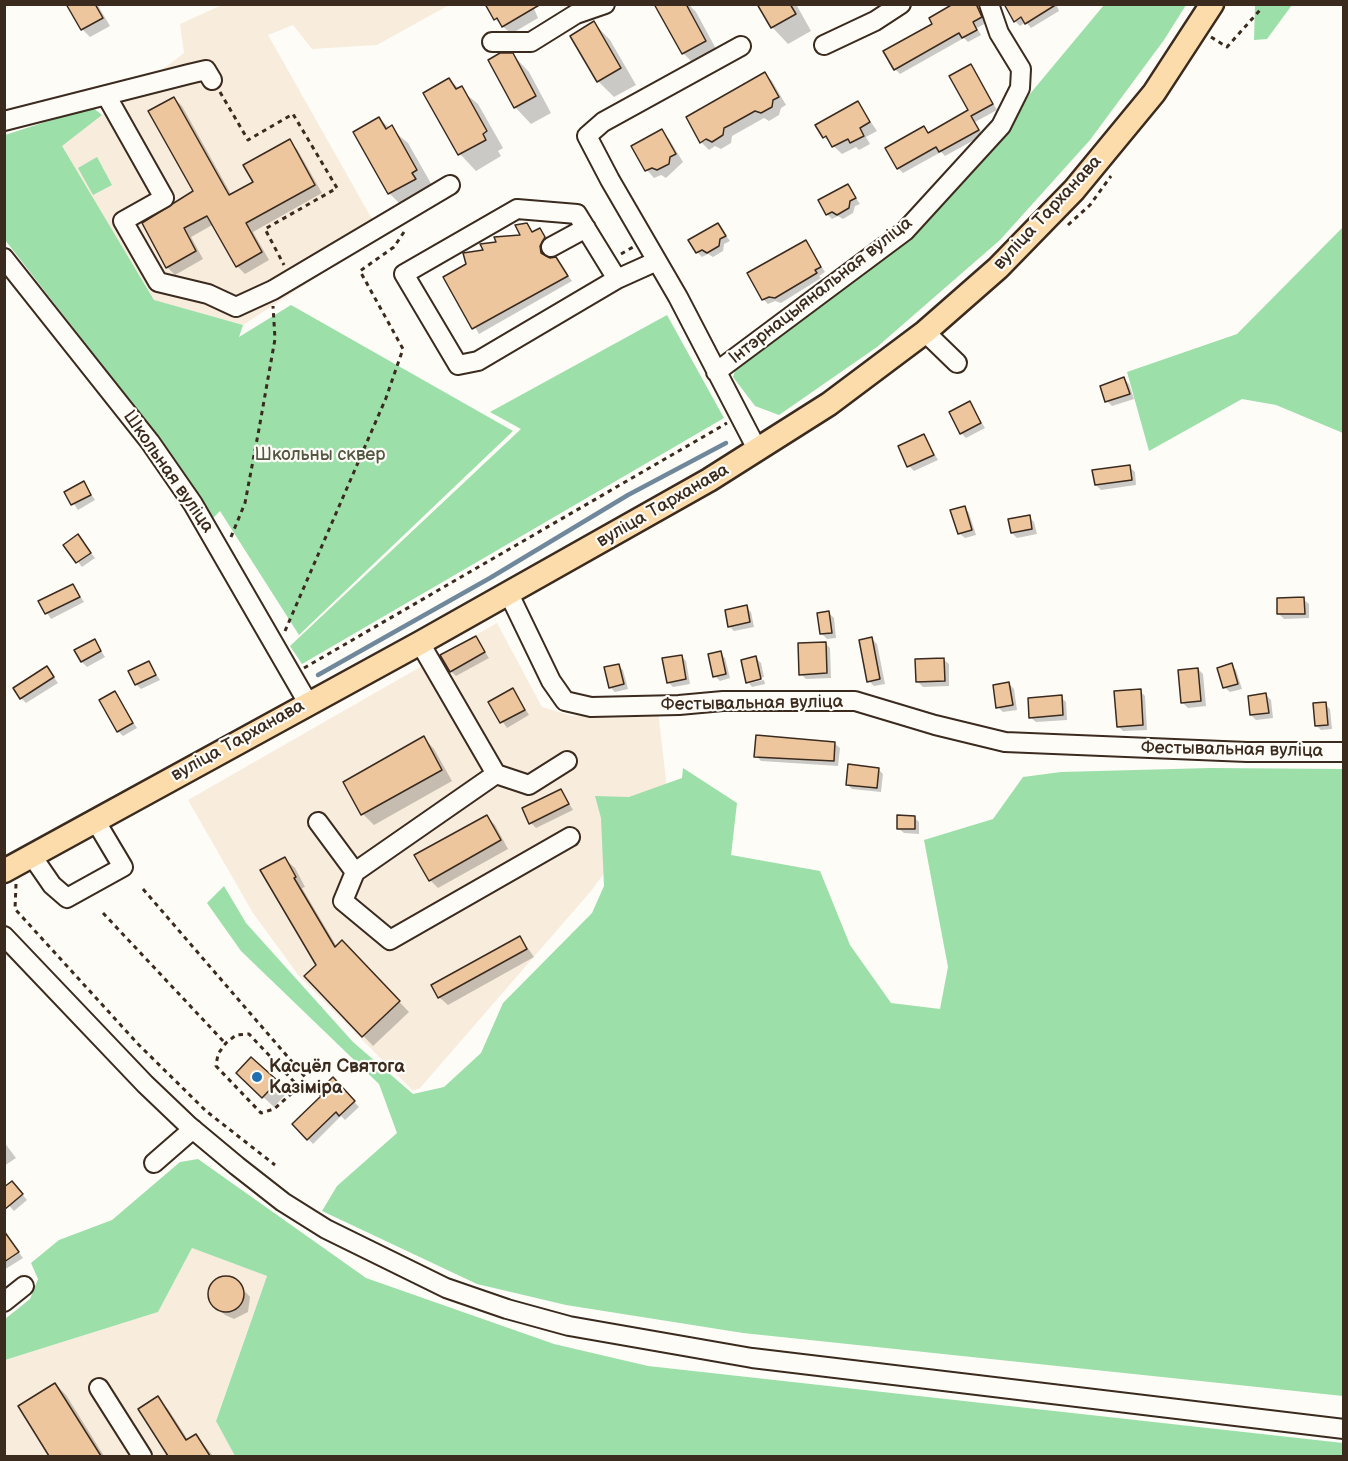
<!DOCTYPE html>
<meta charset="utf-8">
<style>
body{margin:0}
#map{position:relative;width:1348px;height:1461px;overflow:hidden;background:#fdfcf7;font-family:"Balsamiq Sans",sans-serif}
canvas{display:block}
.frame{position:absolute;inset:0;border:6px solid #3b2a1e;pointer-events:none}
</style>
<div id="map">
<canvas width="1348" height="1461"></canvas>
<div class="frame"></div>
</div>
<script>
const context = document.querySelector('canvas').getContext('2d');
context.lineJoin = 'round';
function paint(path, color) {
  context.fillStyle = color;
  context.fill(path, 'evenodd');
}
function toPath(rows) {
  const path = new Path2D();
  for (const r of rows) {
    if (r.length === 3) {
      path.moveTo(r[0] + r[2], r[1]);
      path.arc(r[0], r[1], r[2], 0, 2 * Math.PI);
      continue;
    }
    path.moveTo(r[0], r[1]);
    for (let i = 2; i < r.length; i += 2) path.lineTo(r[i], r[i + 1]);
  }
  return path;
}
function stroke(path, color, width, dash) {
  context.strokeStyle = color;
  context.lineWidth = width;
  context.lineCap = dash ? 'butt' : 'round';
  context.setLineDash(dash || []);
  context.stroke(path);
}
function write(font, color, halo, rows, align = 'center') {
  context.font = font + ' "Balsamiq Sans",sans-serif';
  context.lineWidth = 4.5;
  context.setLineDash([]);
  context.textBaseline = 'middle';
  context.strokeStyle = halo;
  context.fillStyle = color;
  for (const [text, x, y, turn = 0] of rows) {
    context.save();
    context.translate(x, y);
    context.rotate((+turn || 0) * Math.PI / 180);
    context.textAlign = isNaN(turn) ? turn : align;
    if (halo) context.strokeText(text, 0, 0);
    context.fillText(text, 0, 0);
    context.restore();
  }
}
const built = toPath([
 [222,5,449,5,377,45,312,49,293,25,268,35,381,235,243,325,155,301,61,146,184,53,180,24],
 [497,623,542,707,572,716,658,711,667,789,591,891,420,1088,413,1091,299,976,253,913,188,800],
 [192,1248,267,1276,216,1420,235,1456,5,1456,5,1360,158,1312]
]);
const green = toPath([
 [1104,5,1186,5,1164,40,1090,140,1000,240,877,347,779,415,755,406,733,377,737,365,907,241,994,149,1029,95],
 [1255,5,1292,5,1267,39,1254,40],
 [92,107,102,115,62,146,154,300,243,325,239,337,291,305,513,431,299,635,220,511,213,518,159,438,5,240,5,135],
 [97,157,112,185,93,195,78,168],
 [1343,227,1343,433,1276,405,1242,399,1149,451,1127,372,1237,334],
 [667,315,724,418,302,664,290,646,521,429,490,412],
 [683,768,737,803,731,855,820,871,850,945,891,1003,940,1009,948,967,924,840,993,819,1023,777,1061,772,1210,768,1343,769,1343,1396,743,1333,566,1305,477,1284,322,1211,337,1186,397,1133,379,1084,241,951,207,903,224,886,246,923,353,1042,413,1094,444,1087,481,1053,503,1003,592,913,604,886,601,818,595,796,629,797,682,778],
 [198,1159,366,1278,554,1344,648,1366,1343,1443,1343,1456,235,1456,216,1421,267,1276,192,1248,158,1312,5,1360,5,1319,30,1299,38,1279,31,1263,59,1240,112,1220,180,1162]
]);
const shadow = toPath([
 [68,4,97,4,110,26,90,37,82,29],
 [532,4,538,18,511,34,495,19,487,5],
 [664,4,688,4,696,12,721,58,700,70,683,53],
 [759,4,796,4,811,31,788,44,772,27],
 [956,4,977,4,986,23,977,28,981,35,968,42,964,38,900,74,895,69,934,24],
 [1008,4,1056,4,1059,11,1031,28,1026,22,1020,26,1015,21],
 [594,23,610,40,636,85,614,97,598,81],
 [513,55,529,72,551,113,531,124,515,107],
 [971,66,997,110,975,122,983,135,945,156,941,152,903,173,898,168,924,128,929,133,970,111],
 [765,73,772,81,786,105,781,108,779,115,769,121,764,118,732,136,731,143,721,149,715,146,709,150,701,142],
 [449,80,478,104,503,148,498,151,501,156,476,171,460,154],
 [174,98,182,106,232,196,255,183,289,141,297,149,322,193,253,232,269,260,245,274,237,266,214,224,191,237,203,259,175,275,167,267,195,191],
 [858,103,877,131,866,137,870,144,859,150,856,147,842,154,824,137,817,125],
 [379,119,408,143,433,187,406,210,389,193,355,132],
 [662,131,669,139,683,162,666,178,661,175,654,178,647,170],
 [847,185,860,204,855,206,853,213,843,219,838,216,832,219,827,214],
 [527,225,534,233,540,230,545,235,549,243,544,252,545,257,556,259,572,281,479,334,445,277,485,251,522,237],
 [718,225,730,241,724,244,723,251,713,257,708,254,702,257,697,252],
 [806,242,825,272,819,276,821,278,781,303,775,301,768,304,763,299],
 [1124,379,1129,384,1134,399,1112,406,1107,401],
 [970,403,985,428,966,438,961,433],
 [924,436,938,460,914,471,909,466],
 [1129,467,1135,472,1136,485,1101,490,1096,485],
 [84,483,95,500,78,510,66,492],
 [964,507,969,513,976,535,965,538,959,533],
 [1029,517,1034,522,1037,534,1017,538,1012,533],
 [78,536,95,558,82,567,65,545],
 [73,585,84,602,51,619,40,602],
 [1303,599,1309,604,1309,618,1284,619,1279,614],
 [746,607,751,612,754,627,734,631,729,626],
 [829,613,834,618,836,638,827,639,822,634],
 [475,637,489,658,456,676,451,671],
 [872,639,877,644,885,684,874,686,869,681],
 [95,641,105,657,87,667,82,662],
 [825,643,830,648,831,678,806,679,801,674],
 [720,653,725,658,730,678,720,681,715,676],
 [681,656,686,661,690,684,673,687,668,682],
 [756,658,761,663,764,677,749,680,749,683,747,682],
 [943,659,949,664,949,686,923,687,918,682],
 [149,663,160,680,141,689,136,684],
 [618,665,623,670,628,689,615,692,610,687],
 [1231,665,1236,670,1242,689,1230,692,1224,687],
 [47,668,58,683,26,703,21,698],
 [1198,669,1203,674,1206,706,1188,708,1183,703],
 [764,680,765,684,752,687,749,683],
 [1009,684,1014,689,1017,710,1003,712,998,707],
 [513,690,529,715,507,728,490,703],
 [1140,691,1145,696,1147,730,1123,731,1118,726],
 [115,693,137,728,123,736,118,731],
 [1266,695,1271,700,1273,718,1256,720,1251,715],
 [1061,697,1066,702,1067,720,1036,722,1030,717],
 [1325,704,1330,709,1332,729,1321,730,1316,725],
 [424,738,434,749,452,781,374,825,363,814],
 [834,743,840,748,838,766,761,761,756,756],
 [878,769,883,774,881,792,852,789,847,784],
 [561,790,573,810,536,828,531,823],
 [487,817,495,825,508,849,438,888,430,880],
 [914,817,919,822,919,834,904,833,898,828],
 [285,859,295,868,305,887,302,888,337,947,342,942,409,1012,373,1046,306,976,318,965],
 [520,937,534,957,448,1005,440,998,433,986],
 [333,1079,359,1107,345,1120,341,1116,313,1144,294,1124,323,1096],
 [277,1082,287,1093,274,1107,249,1084],
 [4,1142,16,1158,4,1166],
 [17,1188,27,1200,14,1211,4,1200],
 [4,1233,23,1258,4,1270],
 [223,1278,234,1279,250,1297,248,1312,234,1319,225,1315,216,1307,209,1293,213,1283],
 [55,1384,66,1395,104,1456,51,1456,20,1406],
 [157,1398,168,1409,188,1440,196,1435,213,1456,163,1456,168,1453]
]);
const stream = toPath([
 [318,675,490,578,628,495,726,443]
]);
const building = toPath([
 [66,4,95,4,103,18,81,30,66,4],
 [485,4,541,4,502,27,497,18,494,20,485,4],
 [654,4,686,4,706,41,682,54,654,4],
 [757,4,790,4,796,14,771,28,757,4],
 [953,4,976,4,982,17,973,22,977,30,962,38,959,33,894,70,883,51,932,24,929,18,953,4],
 [1004,4,1057,4,1025,24,1021,17,1014,22,1004,4],
 [594,21,621,68,597,82,570,36,594,21],
 [500,53,513,53,536,96,514,108,488,60,500,53],
 [971,64,993,104,971,116,979,130,939,152,936,147,897,169,885,148,924,126,928,133,968,110,949,76,971,64],
 [765,72,779,97,773,100,772,107,761,113,755,111,730,125,724,128,723,135,712,142,706,139,700,143,686,117,765,72],
 [449,78,456,89,462,86,487,131,483,134,486,140,458,155,423,93,449,78],
 [174,97,229,195,253,182,243,165,290,139,315,185,246,223,262,252,236,267,207,216,184,228,196,251,166,268,142,223,193,191,148,111,174,97],
 [858,101,870,122,860,128,864,136,850,143,848,139,832,147,826,136,823,138,815,125,858,101],
 [379,117,386,129,392,125,417,170,412,173,416,179,388,194,353,132,379,117],
 [662,129,676,154,670,157,669,164,657,170,652,168,645,171,631,146,662,129],
 [848,184,856,198,850,201,849,208,837,215,832,212,826,215,818,200,848,184],
 [527,223,532,232,540,228,545,237,540,246,541,253,550,258,556,257,568,276,472,329,443,277,466,264,463,253,483,250,480,244,496,242,494,237,520,235,515,225,527,223],
 [718,223,726,236,720,239,719,246,707,253,702,250,696,253,688,240,718,223],
 [806,240,821,267,815,270,817,273,775,298,769,297,762,300,747,273,806,240],
 [1124,377,1130,394,1105,402,1100,386,1124,377],
 [970,401,981,423,960,434,949,412,970,401],
 [924,434,934,455,907,467,898,446,924,434],
 [1130,465,1132,480,1095,485,1092,470,1130,465],
 [84,481,91,495,71,505,64,492,84,481],
 [965,506,972,530,958,534,950,510,965,506],
 [1030,515,1032,529,1011,533,1008,519,1030,515],
 [78,534,91,553,76,563,63,545,78,534],
 [73,584,80,597,45,614,38,601,73,584],
 [1304,597,1305,614,1277,614,1277,598,1304,597],
 [747,605,750,622,728,627,725,610,747,605],
 [829,611,832,633,820,634,817,613,829,611],
 [476,636,485,652,450,672,440,655,476,636],
 [872,637,880,679,867,682,859,640,872,637],
 [95,639,101,651,81,662,74,650,95,639],
 [826,642,827,673,799,675,798,643,826,642],
 [721,651,726,674,713,677,708,654,721,651],
 [682,655,686,679,667,683,662,658,682,655],
 [756,656,761,679,746,683,741,660,756,656],
 [944,658,945,681,916,682,915,659,944,658],
 [149,661,156,675,135,685,128,671,149,661],
 [1232,663,1238,684,1223,688,1217,668,1232,663],
 [619,664,624,684,609,688,604,667,619,664],
 [47,666,54,677,20,699,13,688,47,666],
 [1198,668,1201,701,1181,703,1178,670,1198,668],
 [1009,682,1013,705,996,708,993,685,1009,682],
 [513,688,525,710,500,723,488,702,513,688],
 [1141,689,1143,725,1117,727,1114,691,1141,689],
 [115,691,133,723,117,732,99,700,115,691],
 [1266,693,1269,713,1250,715,1248,696,1266,693],
 [1062,695,1063,715,1029,718,1028,698,1062,695],
 [1326,702,1328,725,1315,726,1313,703,1326,702],
 [756,735,835,742,834,761,754,757,756,735],
 [424,736,442,770,361,815,343,782,424,736],
 [848,764,879,768,877,788,846,785,848,764],
 [561,789,569,804,529,824,522,808,561,789],
 [487,815,501,840,429,881,414,855,487,815],
 [897,815,915,816,915,829,897,829,897,815],
 [285,857,296,877,294,878,335,947,342,940,400,1001,362,1037,304,976,316,965,260,870,285,857],
 [520,936,527,949,438,998,431,985,520,936],
 [251,1057,278,1081,262,1098,236,1073,251,1057],
 [333,1077,355,1101,339,1116,336,1112,307,1140,292,1124,321,1096,317,1092,333,1077],
 [12,1181,23,1194,4,1210,4,1187,12,1181],
 [4,1231,19,1252,4,1262,4,1231],
 [226,1294,18],
 [55,1383,101,1456,49,1456,18,1406,55,1383],
 [158,1396,186,1440,196,1434,210,1456,168,1456,138,1409,158,1396]
]);
const path = toPath([
 [1211,37,1227,47,1260,10],
 [220,92,248,140,293,114,337,188,265,229,284,265],
 [1068,225,1090,205,1111,176],
 [621,254,633,247],
 [231,537,245,503,259,429,275,339,273,306],
 [285,631,386,398,403,349,360,271,394,247,404,232],
 [304,668,727,423],
 [16,884,15,909,138,1044,206,1111,275,1165],
 [143,889,306,1078,299,1087,274,1109,261,1113,216,1066,218,1054,226,1043,236,1035,249,1034,299,1087],
 [103,913,225,1043]
]);
const minor = toPath([
 [492,42,531,42,576,14,605,4],
 [824,45,875,21,901,4],
 [741,46,603,122,587,136,610,180,678,297,758,451],
 [106,95,164,198,123,221,158,282,208,294,236,307,273,290,450,185],
 [4,121,189,74,206,70,212,80],
 [551,247,586,228],
 [4,258,150,442,193,504,308,703],
 [617,279,577,214,517,209,404,274,458,365,478,361,617,279,657,261],
 [925,332,957,363],
 [716,372,905,231,1001,126,1020,88,1021,69,999,33,989,4],
 [509,594,551,681,565,701,591,707,679,705,723,701,855,701,935,725,1005,742,1247,752,1344,752],
 [420,643,496,774,529,785,567,761],
 [496,774,355,872,343,901,390,940,570,837],
 [318,822,355,872],
 [32,856,52,885,67,898,123,867,95,820],
 [4,936,145,1084,189,1126,237,1166,283,1202,326,1229,446,1288,507,1309,569,1326,752,1358,1344,1429],
 [154,1163,193,1129],
 [4,1302,24,1286],
 [99,1388,142,1456]
]);
const major = toPath([
 [4,871,420,643,709,480,829,404,925,332,998,268,1074,190,1154,93,1212,4]
]);
const markers = [
 [257,1077,6,"#1f6fb2"]
];
const streetNames = [
 ["вуліца Тарханава",1048,213,-47],
 ["Інтэрнацыянальная вуліца",821,291,-38],
 ["Школьная вуліца",168,472,55],
 ["вуліца Тарханава",663,506,-30],
 ["Фестывальная вуліца",752,704,-1],
 ["вуліца Тарханава",238,741,-29],
 ["Фестывальная вуліца",1232,750,1]
];
const parkNames = [
 ["Школьны сквер",320,455]
];
const poiNames = [
 ["Касцёл Святога",269,1067],
 ["Казіміра",269,1088]
];
paint(built, '#f8ecdc');
paint(green, '#9cdfa9');
paint(shadow, '#0003');
stroke(stream, '#6f889b', 4.5);
paint(building, '#eec69e');
stroke(building, '#3b2a1e', 1.5);
stroke(minor, '#3b2a1e', 22);
stroke(major, '#3b2a1e', 27);
stroke(path, '#3b2a1e', 3, [4.5, 4.5]);
stroke(minor, '#fdfcf7', 18);
stroke(major, '#fddcac', 22);
for (const [x, y, r, color] of markers) {
  const dot = new Path2D();
  dot.arc(x, y, r, 0, 2 * Math.PI);
  context.fillStyle = color;
  context.fill(dot);
  stroke(dot, '#fdfcf7', 2);
}
write('18px', '#3b2a1e', '#fdfcf7', streetNames);
write('18px', '#535741', '#fdfcf7', parkNames);
write('bold 18px', '#3b2a1e', '#fdfcf7', poiNames, 'left');
</script>
